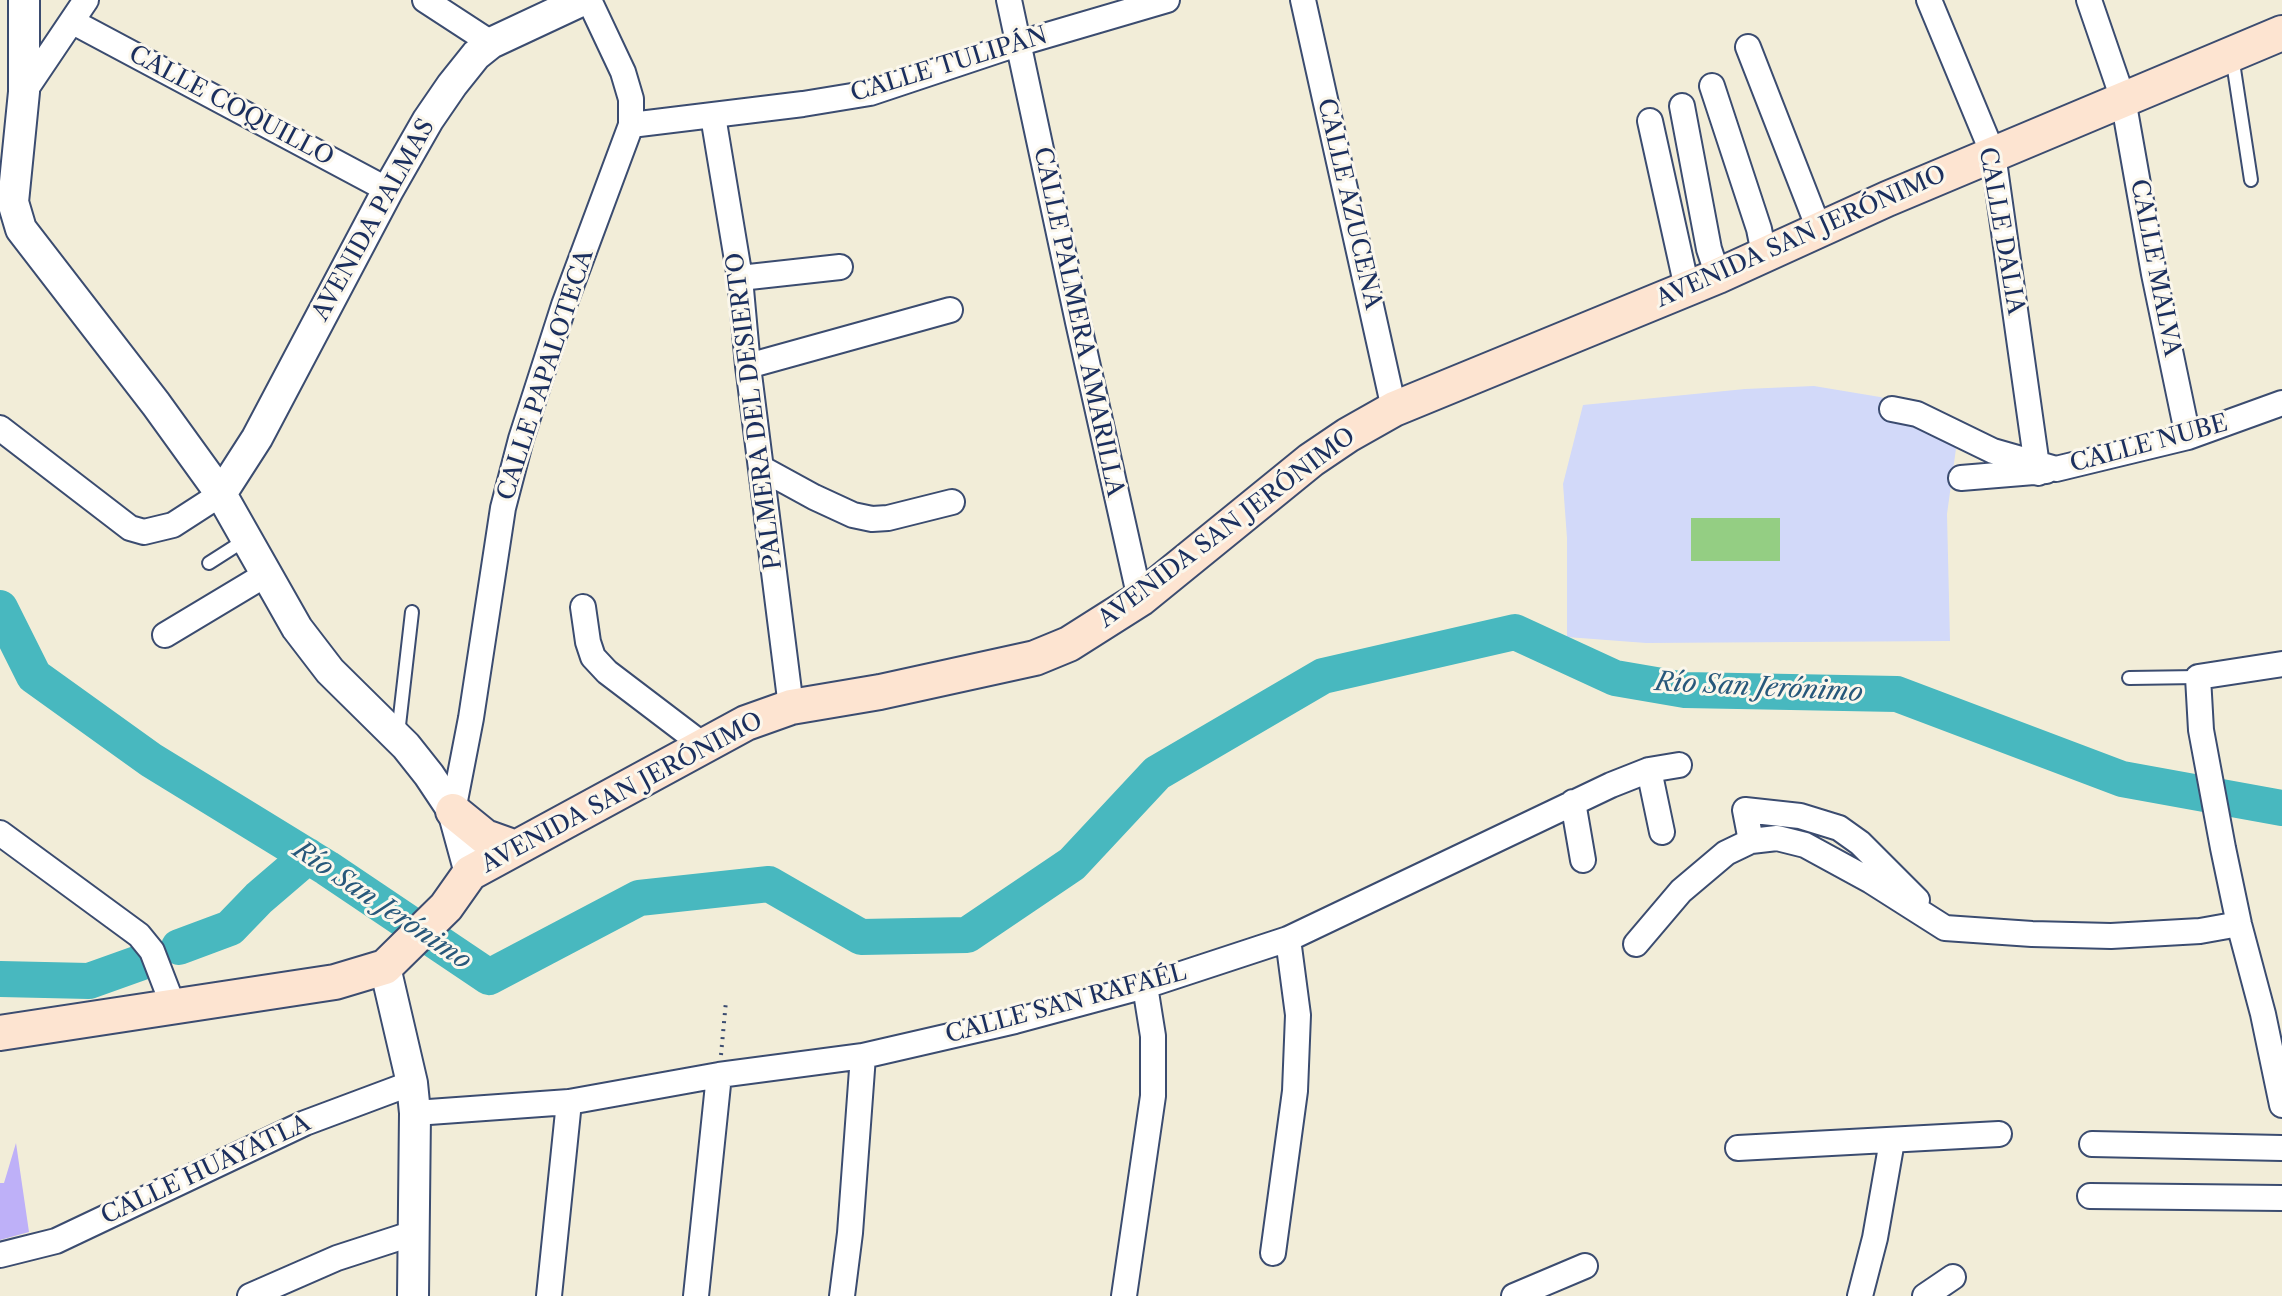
<!DOCTYPE html>
<meta charset="utf-8">
<style>
body{margin:0}
canvas{display:block;background:#f2edd8}
</style>
<canvas width="2282" height="1296"></canvas>
<script>
const context = document.querySelector('canvas').getContext('2d');
context.lineJoin = 'round';
function paint(path, color) {
  context.fillStyle = color;
  context.fill(path, 'evenodd');
}
function toPath(rows) {
  const path = new Path2D();
  for (const r of rows) {
    path.moveTo(r[0], r[1]);
    for (let i = 2; i < r.length; i += 2) path.lineTo(r[i], r[i + 1]);
  }
  return path;
}
function stroke(path, color, width, dash) {
  context.strokeStyle = color;
  context.lineWidth = width;
  context.lineCap = dash ? 'butt' : 'round';
  context.setLineDash(dash || []);
  context.stroke(path);
}
function write(font, color, halo, rows, align = 'center') {
  context.font = font + ' "Libre Caslon Text",serif';
  context.lineWidth = 6;
  context.setLineDash([]);
  context.textBaseline = 'middle';
  context.strokeStyle = halo;
  context.fillStyle = color;
  for (const [text, x, y, turn = 0] of rows) {
    context.save();
    context.translate(x, y);
    context.rotate((+turn || 0) * Math.PI / 180);
    context.textAlign = isNaN(turn) ? turn : align;
    if (halo) context.strokeText(text, 0, 0);
    context.fillText(text, 0, 0);
    context.restore();
  }
}
const built = toPath([
 [1814,386,1880,397,1924,410,1958,434,1947,514,1950,641,1646,643,1567,637,1567,538,1563,484,1583,405,1745,389]
]);
const green = toPath([
 [1691,518,1780,518,1780,561,1691,561]
]);
const river = toPath([
 [0,608,34,676,151,760,327,868,489,977,639,898,769,884,861,937,967,935,1072,864,1157,773,1323,676,1515,632,1615,678,1685,690,1897,694,2122,779,2282,808],
 [179,947,230,928,259,898,308,856],
 [0,979,89,981,145,961]
]);
const building = toPath([
 [16,1143,29,1232,0,1240,0,1183,4,1183]
]);
const path = toPath([
 [721,1055,726,1001]
]);
const service = toPath([
 [2232,56,2251,180],
 [209,563,245,540],
 [2129,678,2198,677],
 [398,734,412,612]
]);
const minor = toPath([
 [425,0,491,43],
 [1009,0,1078,322,1140,599],
 [1303,0,1394,409],
 [1929,0,1993,154,2038,473],
 [2089,0,2123,99,2154,274,2188,437],
 [73,22,388,190],
 [1748,47,1819,229],
 [1712,86,1759,229,1764,254],
 [24,92,86,0],
 [1682,106,1709,249,1718,276],
 [713,116,740,278,748,366,791,707],
 [1650,121,1687,288],
 [631,125,803,104,870,93,1017,44,1167,0],
 [740,278,840,267],
 [748,366,950,310],
 [1892,409,1917,414,1993,451,2056,469,2188,437,2282,403],
 [0,428,130,528,144,532,173,525,221,494],
 [761,468,814,497,853,515,872,519,888,518,952,502],
 [1961,478,2046,471],
 [583,607,588,642,593,657,607,672,703,745],
 [165,635,265,575],
 [2282,664,2198,677,2201,730,2223,848,2239,924,2263,1014,2282,1105],
 [1649,770,1662,832],
 [1573,802,1583,860],
 [453,811,471,718,503,508,521,439,564,305,631,125,631,99,623,72,589,0],
 [0,833,139,935,152,951,174,1008],
 [1751,841,1745,810,1800,816,1839,828,1860,843,1917,900],
 [1636,944,1681,891,1726,853,1751,841,1777,838,1805,845,1871,881,1945,928,2032,934,2111,936,2200,931,2239,924],
 [415,1113,569,1102,719,1075,863,1056,1015,1021,1145,986,1288,939,1611,785,1649,770,1679,765],
 [2092,1144,2282,1148],
 [1738,1148,1999,1134],
 [2090,1196,2282,1198],
 [1273,1253,1295,1091,1298,1015,1288,939],
 [0,1255,56,1241,305,1123,412,1083],
 [250,1296,337,1258,414,1233],
 [549,1296,569,1102],
 [696,1296,719,1075],
 [842,1296,850,1233,863,1056],
 [1124,1296,1153,1096,1153,1036,1145,986],
 [1514,1296,1585,1266],
 [1860,1296,1875,1238,1892,1141],
 [1925,1296,1953,1277]
]);
const tertiary = toPath([
 [24,0,24,92,13,202,21,229,156,404,221,494,297,628,330,671,406,746,429,775,453,811,470,873],
 [221,494,257,438,388,190,428,120,452,85,476,55,491,43,583,0],
 [385,967,412,1083,415,1113,413,1296]
]);
const secondary = toPath([
 [453,811,485,837,513,847],
 [0,1033,335,982,385,967,446,907,470,873,746,723,791,707,880,692,1035,658,1069,644,1140,599,1311,460,1348,435,1394,409,1718,276,1887,199,2282,33]
]);
const streetNames = [
 ["CALLE TULIPÁN",949,65,-17],
 ["CALLE COQUILLO",231,106,28],
 ["CALLE AZUCENA",1349,204,77],
 ["AVENIDA PALMAS",374,220,-61],
 ["CALLE DALIA",2001,231,80],
 ["AVENIDA SAN JERÓNIMO",1801,237,-24],
 ["CALLE MALVA",2155,268,79],
 ["CALLE PALMERA AMARILLA",1078,322,78],
 ["CALLE PAPALOTECA",546,375,-72],
 ["PALMERA DEL DESIERTO",755,411,-97],
 ["CALLE NUBE",2149,444,-15],
 ["AVENIDA SAN JERÓNIMO",1227,528,-37],
 ["AVENIDA SAN JERÓNIMO",622,793,-28],
 ["CALLE SAN RAFAÉL",1066,1004,-15],
 ["CALLE HUAYATLA",206,1170,-25]
];
const waterNames = [
 ["Río San Jerónimo",1759,688,3],
 ["Río San Jerónimo",382,906,34]
];
paint(built, '#d2d9f9');
paint(green, '#94ce83');
stroke(river, '#48b8bf', 36);
paint(building, '#beb0f8');
stroke(service, '#3b4c70', 16);
stroke(minor, '#3b4c70', 28);
stroke(tertiary, '#3b4c70', 34);
stroke(secondary, '#3b4c70', 38);
stroke(path, '#3b4c70', 4, [2, 6]);
stroke(service, '#fff', 12);
stroke(minor, '#fff', 24);
stroke(tertiary, '#fff', 30);
stroke(secondary, '#fde4d1', 34);
write('24px', '#1b2f5e', '#fbf7ec', streetNames);
write('italic 26px', '#28587b', '#fbf7ec', waterNames);
</script>
